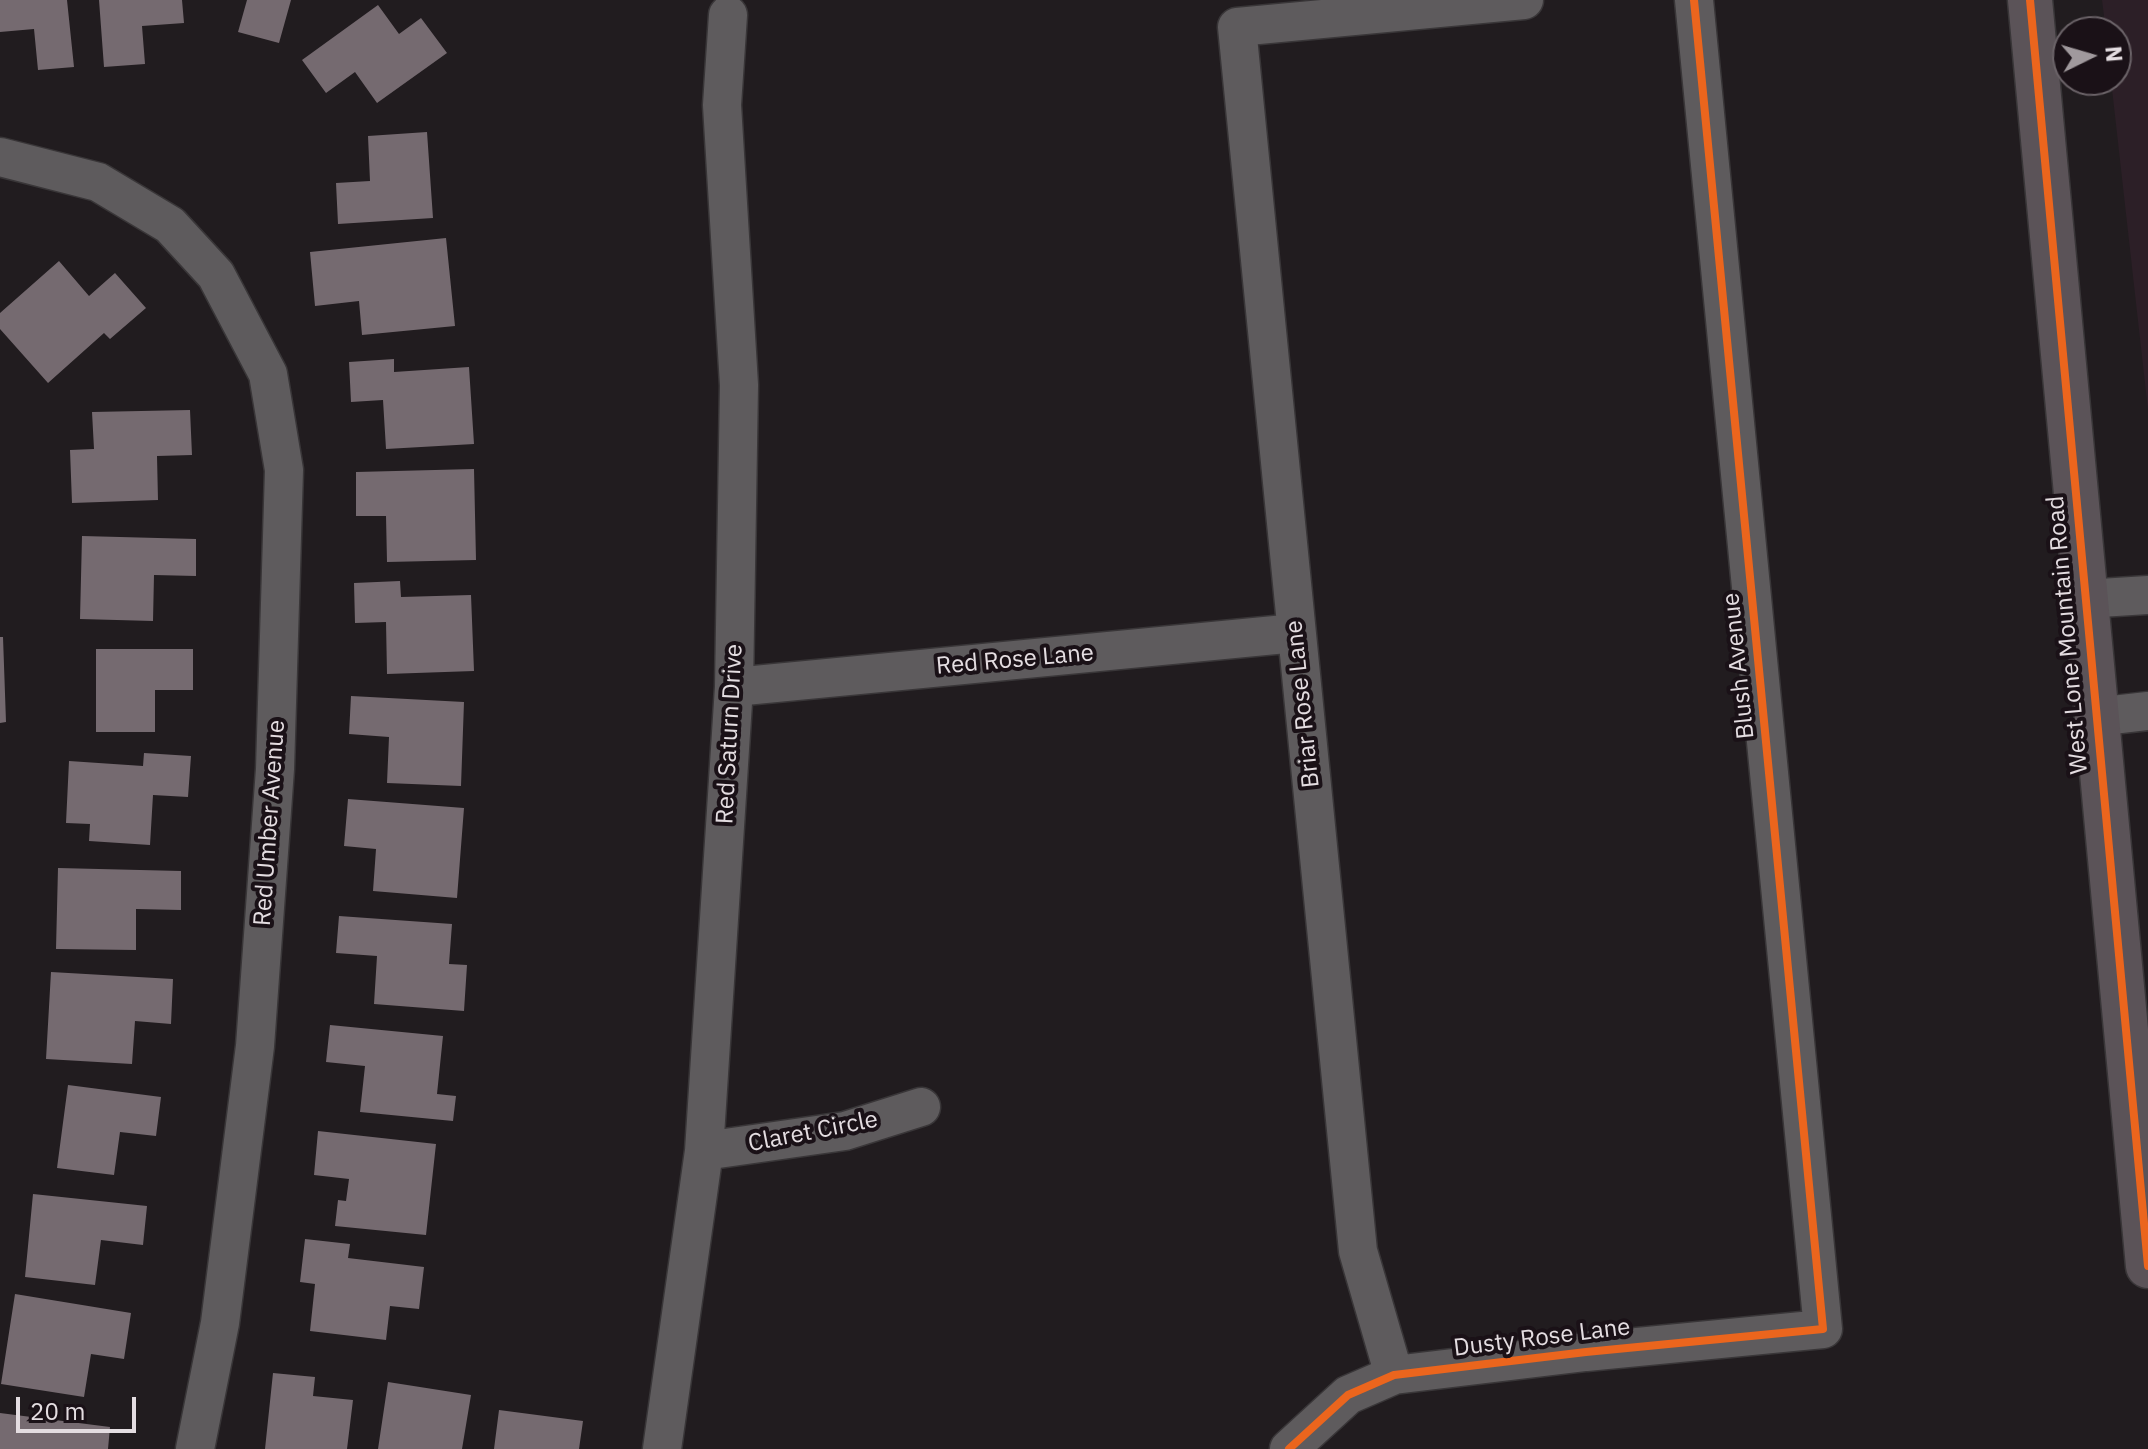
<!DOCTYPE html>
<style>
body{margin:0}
#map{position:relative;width:2148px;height:1449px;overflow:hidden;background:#211c1f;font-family:"IBM Plex Sans",sans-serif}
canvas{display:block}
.north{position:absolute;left:2052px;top:16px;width:80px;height:80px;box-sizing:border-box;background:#1a1117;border:2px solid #6b6368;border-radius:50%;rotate:85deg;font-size:22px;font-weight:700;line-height:32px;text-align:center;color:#e4dde1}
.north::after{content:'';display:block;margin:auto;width:28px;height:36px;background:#a0999d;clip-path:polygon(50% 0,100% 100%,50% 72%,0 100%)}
.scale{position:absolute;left:16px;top:1397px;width:120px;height:36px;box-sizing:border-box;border:4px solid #e4dde1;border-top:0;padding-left:10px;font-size:24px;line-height:28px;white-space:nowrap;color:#e4dde1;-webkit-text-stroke:6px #1a1117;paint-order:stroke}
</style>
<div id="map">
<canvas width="2148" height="1449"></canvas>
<div class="north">N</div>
<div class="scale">20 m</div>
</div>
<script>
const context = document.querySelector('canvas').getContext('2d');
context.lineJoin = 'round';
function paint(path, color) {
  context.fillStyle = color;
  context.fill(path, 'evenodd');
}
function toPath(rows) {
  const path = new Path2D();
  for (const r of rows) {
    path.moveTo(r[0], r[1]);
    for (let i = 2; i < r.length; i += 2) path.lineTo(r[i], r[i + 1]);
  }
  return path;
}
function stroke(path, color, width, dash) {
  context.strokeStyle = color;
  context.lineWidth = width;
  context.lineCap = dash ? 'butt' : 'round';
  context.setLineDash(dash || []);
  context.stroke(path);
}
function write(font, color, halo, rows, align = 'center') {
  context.font = font + ' "IBM Plex Sans",sans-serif';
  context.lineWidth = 8;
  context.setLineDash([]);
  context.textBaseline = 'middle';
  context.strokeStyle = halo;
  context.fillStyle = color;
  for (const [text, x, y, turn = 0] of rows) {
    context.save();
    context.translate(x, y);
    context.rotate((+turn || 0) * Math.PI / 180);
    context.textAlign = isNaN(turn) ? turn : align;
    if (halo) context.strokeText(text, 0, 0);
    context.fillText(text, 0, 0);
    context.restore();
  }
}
const built = toPath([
 [2102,0,2148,0,2148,410,2111,80,2116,80,2116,32,2106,32]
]);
const building = toPath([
 [0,0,67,0,74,67,38,70,34,29,0,32],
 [99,0,182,0,184,23,142,26,145,64,104,67],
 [247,0,291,0,279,43,238,32],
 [378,5,399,34,421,18,447,53,377,103,355,72,326,93,302,60],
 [427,132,433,218,338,224,336,183,370,181,368,136],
 [446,238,455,326,362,335,359,301,315,306,310,252],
 [59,261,89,296,115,273,146,308,110,339,104,333,48,383,0,329,0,313],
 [394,359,394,372,469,367,474,444,386,449,383,400,351,402,349,362],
 [190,410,192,455,157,456,158,500,72,503,70,450,94,449,92,412],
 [474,469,476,560,387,562,386,516,356,516,356,472],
 [82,536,196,539,196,576,154,575,153,621,80,619],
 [400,581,401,597,471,595,474,671,387,674,386,622,355,623,354,583],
 [0,637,3,637,6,722,0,723],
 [96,649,193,649,193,690,155,690,155,732,96,732],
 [351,696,464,702,461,786,387,783,389,737,349,734],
 [144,753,191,756,188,797,153,795,150,845,89,841,90,824,66,823,69,761,143,766],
 [348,799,464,808,457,898,373,891,376,849,344,846],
 [58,868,181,871,181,910,136,909,136,950,56,949],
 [339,916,452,924,449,964,467,965,464,1011,374,1004,377,956,336,953],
 [51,972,173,979,171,1024,135,1021,132,1064,46,1059],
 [330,1025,443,1036,437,1094,456,1096,453,1121,360,1112,365,1066,326,1062],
 [68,1085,161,1097,156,1136,120,1132,114,1175,57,1168],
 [318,1131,436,1144,426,1235,335,1226,338,1200,346,1201,349,1179,314,1175],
 [33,1194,147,1206,143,1245,101,1240,95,1285,25,1277],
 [305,1239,350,1244,348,1258,424,1267,419,1309,390,1306,386,1340,310,1331,315,1284,300,1282],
 [15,1294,131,1313,124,1359,91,1354,84,1397,1,1384],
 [273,1373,315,1377,313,1396,353,1400,347,1449,265,1449],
 [388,1382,471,1395,462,1449,378,1449],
 [499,1410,583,1421,579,1449,494,1449],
 [0,1413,110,1427,108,1449,0,1449]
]);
const minor = toPath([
 [0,157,98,182,170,225,216,275,268,374,284,470,275,769,255,1046,220,1323,195,1449],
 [2084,599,2148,595],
 [734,687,1296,633],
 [2095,717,2148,711],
 [704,1151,845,1131,921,1107],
 [1394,1375,1358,1251,1237,27,1524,0],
 [662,1449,704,1151,734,687,739,385,722,105,728,15],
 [1289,1449,1348,1395,1394,1375,1586,1352,1823,1329,1694,0]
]);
const major = toPath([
 [2030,0,2148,1266]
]);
const cycleway = toPath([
 [2030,0,2148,1266],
 [1289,1449,1348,1395,1394,1375,1586,1352,1823,1329,1694,0]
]);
const streetNames = [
 ["West Lone Mountain Road",2068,635,-95],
 ["Red Rose Lane",1015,660,-5],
 ["Blush Avenue",1739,666,-96],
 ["Briar Rose Lane",1303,704,-96],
 ["Red Saturn Drive",730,734,-87],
 ["Red Umber Avenue",270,823,-86],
 ["Claret Circle",813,1132,-11],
 ["Dusty Rose Lane",1542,1338,-7]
];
paint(built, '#2c1f27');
paint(building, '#756a70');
stroke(minor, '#393638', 41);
stroke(major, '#393638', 47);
stroke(minor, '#5e5b5d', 38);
stroke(major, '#5b5358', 44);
stroke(cycleway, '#eb651d', 8);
write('24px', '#e4dde1', '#1a1117', streetNames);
</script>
